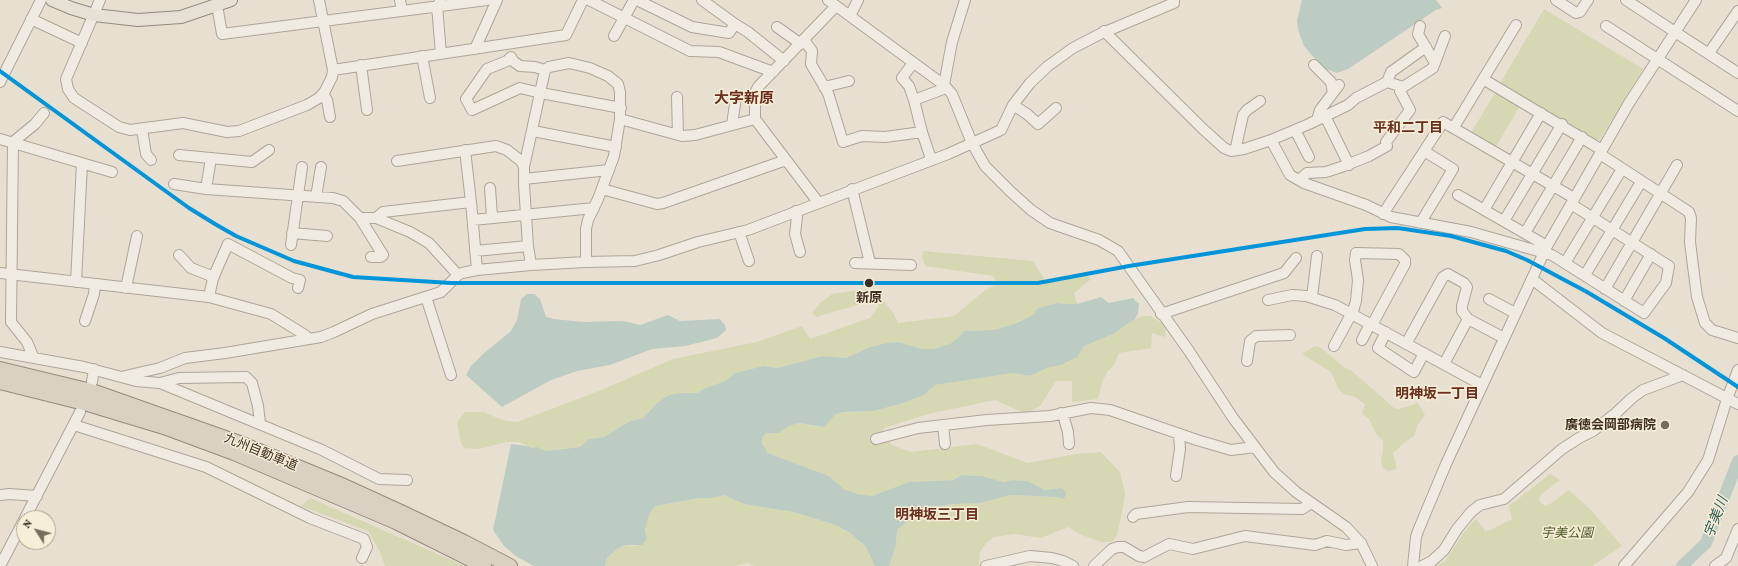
<!DOCTYPE html>
<meta charset="utf-8">
<style>
body{margin:0}
#map{position:relative;width:1738px;height:566px;overflow:hidden;background:#e7e0d1;font-family:"Crimson Pro",serif}
canvas{display:block}
.north{position:absolute;left:16px;top:510px;width:40px;height:40px;box-sizing:border-box;background:#f7eed8;border:1px solid #ada18e;border-radius:50%;rotate:306deg;font-size:11px;font-weight:700;line-height:16px;text-align:center;color:#3d2e20}
.north::after{content:'';display:block;margin:auto;width:14px;height:18px;background:#786c5e;clip-path:polygon(50% 0,100% 100%,50% 72%,0 100%)}
</style>
<div id="map">
<canvas width="1738" height="566"></canvas>
<div class="north">N</div>
</div>
<script>
const context = document.querySelector('canvas').getContext('2d');
context.lineJoin = 'round';
function paint(path, color) {
  context.fillStyle = color;
  context.fill(path, 'evenodd');
}
function toPath(rows) {
  const path = new Path2D();
  for (const r of rows) {
    path.moveTo(r[0], r[1]);
    for (let i = 2; i < r.length; i += 2) path.lineTo(r[i], r[i + 1]);
  }
  return path;
}
function stroke(path, color, width, dash) {
  context.strokeStyle = color;
  context.lineWidth = width;
  context.lineCap = dash ? 'butt' : 'round';
  context.setLineDash(dash || []);
  context.stroke(path);
}
function write(font, color, halo, rows, align = 'center') {
  context.font = font + ' "Crimson Pro","Noto Sans JP",serif';
  context.lineWidth = 3;
  context.setLineDash([]);
  context.textBaseline = 'middle';
  context.strokeStyle = halo;
  context.fillStyle = color;
  for (const [text, x, y, turn = 0] of rows) {
    context.save();
    context.translate(x, y);
    context.rotate((+turn || 0) * Math.PI / 180);
    context.textAlign = isNaN(turn) ? turn : align;
    if (halo) context.strokeText(text, 0, 0);
    context.fillText(text, 0, 0);
    context.restore();
  }
}
const green = toPath([
 [1544,9,1643,69,1600,139,1593,141,1499,85],
 [1496,91,1520,106,1495,148,1471,133],
 [924,251,1033,261,1046,282,1087,275,1091,279,1074,293,1077,304,1067,304,1057,303,1039,308,1033,315,1017,323,994,330,964,331,958,338,950,345,934,349,922,349,899,342,870,347,846,358,822,356,778,368,763,366,735,373,725,381,706,388,697,393,688,393,657,403,643,418,630,421,604,437,589,439,580,447,546,451,537,447,532,448,519,442,506,442,479,449,464,448,461,443,457,422,465,412,484,412,502,420,517,422,599,391,673,359,757,342,802,326,810,339,870,318,879,306,874,300,816,317,812,313,820,303,832,294,867,289,877,293,892,311,898,323,954,316,984,291,997,284,993,276,925,266,922,256],
 [1143,316,1150,316,1164,324,1166,328,1165,336,1164,337,1152,333,1151,348,1119,353,1114,365,1107,372,1102,383,1098,399,1072,402,1072,381,1056,381,1040,406,1026,414,995,400,928,414,884,428,882,433,892,445,911,452,977,444,1028,463,1076,454,1101,452,1120,472,1125,493,1123,508,1117,535,1112,542,1101,542,1082,535,1068,527,1041,538,1014,534,994,537,987,542,980,552,979,566,889,566,896,546,897,530,922,509,931,506,942,506,1010,495,1057,497,1064,499,1062,488,1045,490,1028,481,1012,480,1004,482,982,476,962,475,953,480,909,482,872,496,857,494,844,489,829,476,768,453,762,443,762,438,766,433,779,433,789,426,799,423,823,427,836,414,845,412,874,411,900,404,924,395,935,385,1013,373,1030,376,1047,368,1061,365,1084,346,1113,334,1135,319],
 [1315,346,1320,347,1345,368,1351,370,1394,408,1399,409,1418,403,1425,415,1418,424,1414,436,1405,442,1393,453,1397,469,1388,471,1382,467,1381,461,1383,451,1383,441,1376,434,1369,419,1362,414,1365,404,1355,397,1343,394,1338,388,1331,372,1302,354],
 [1550,474,1560,480,1542,494,1539,498,1540,502,1545,506,1550,504,1569,490,1591,510,1622,546,1592,566,1437,566,1446,560,1464,532,1476,519,1486,532,1512,519,1509,506],
 [724,495,744,504,793,512,836,525,850,533,865,547,875,566,754,566,748,563,734,566,605,566,607,558,617,549,625,545,635,546,647,539,645,530,649,515,655,506,699,498,712,498],
 [310,498,465,566,385,566,379,550,368,531,301,506]
]);
const water = toPath([
 [1302,0,1436,0,1442,8,1436,10,1348,69,1337,73,1323,68,1304,46,1298,30,1297,21],
 [527,294,534,294,540,299,546,317,554,319,583,322,623,321,640,325,668,315,680,321,720,319,725,325,726,330,717,338,685,346,652,349,610,365,577,371,551,380,502,407,466,375,471,366,483,354,511,331,517,320,521,299],
 [1101,297,1109,303,1133,298,1139,304,1138,313,1135,319,1113,334,1084,346,1077,357,1061,365,1047,368,1030,376,1013,373,935,385,924,395,900,404,874,411,845,412,836,414,824,427,799,423,789,426,779,433,766,433,762,438,762,443,768,453,829,476,844,489,857,494,872,496,909,482,953,480,962,475,982,476,1004,482,1012,480,1028,481,1045,490,1062,488,1066,493,1064,499,1057,497,1010,495,979,503,953,504,942,506,931,506,922,509,897,530,896,546,889,566,875,566,865,546,850,533,836,525,793,512,744,504,724,495,712,498,699,498,655,506,649,515,645,530,647,539,642,545,625,545,617,549,607,558,605,566,534,566,517,557,504,546,493,530,511,444,527,446,532,448,537,447,546,451,580,447,589,439,604,437,630,421,643,418,657,403,669,395,681,393,697,393,706,388,725,381,735,373,763,366,778,368,822,356,846,358,870,347,888,343,899,342,922,349,934,349,950,344,958,338,964,331,994,330,1017,323,1033,315,1038,308,1057,303,1067,304,1077,304]
]);
const river = toPath([
 [1682,566,1706,543,1738,461]
]);
const minor = toPath([
 [100,0,66,79,68,89,74,98,119,127,130,130,183,123,227,132,239,131,307,105,319,98,325,91,332,77,333,70,319,0],
 [400,0,402,11],
 [589,0,690,51,719,52,773,72],
 [637,0,692,27,729,33,735,24,748,32,784,61],
 [702,0,735,24],
 [828,0,944,85,952,94,972,143,985,166,1011,192,1031,210,1050,223,1099,240,1118,251,1189,351,1233,418,1274,472,1296,492,1346,527,1361,543,1372,566],
 [1556,0,1576,13,1580,12,1588,0],
 [1626,0,1738,73],
 [440,2,437,6,441,54],
 [217,5,222,34,487,0],
 [850,16,858,0],
 [31,19,82,43],
 [1420,26,1418,34,1435,63],
 [1606,26,1738,111],
 [777,27,801,44],
 [1104,31,1203,129,1224,148,1231,151,1244,149,1271,140,1309,124,1348,105,1356,98,1387,82,1403,87,1433,68,1445,36],
 [614,36,634,0],
 [804,40,812,51,811,64,828,93,843,142,862,136,885,137,922,132,931,159],
 [475,49,497,0],
 [1709,53,1738,11],
 [422,56,430,98],
 [913,63,902,78,909,86,914,100],
 [361,65,367,110],
 [1314,65,1331,82,1333,93],
 [333,70,566,35,583,0],
 [545,70,535,67,520,66,513,61,511,57,507,61,487,69,466,99,472,110,520,88,541,93,621,108],
 [1483,79,1602,150],
 [0,82,41,0],
 [1387,82,1391,72,1426,47],
 [944,85,952,42,965,0],
 [824,87,849,81],
 [323,94,327,100,330,117],
 [677,97,678,135],
 [1013,105,1027,114,1038,124,1056,108],
 [1325,116,1349,165],
 [620,119,682,136,695,135,755,119],
 [1317,120,1320,110,1339,85],
 [732,125,736,97],
 [1454,127,1516,25],
 [142,129,146,154,151,160],
 [1295,130,1309,157],
 [533,131,616,147],
 [922,132,914,100,946,88],
 [0,139,112,172],
 [1271,140,1290,175,1304,183,1366,205,1391,217,1471,232,1552,255,1644,313,1666,283,1669,266,1571,204],
 [465,150,471,202,477,270],
 [1237,150,1236,147,1243,115,1247,110,1260,101],
 [1600,154,1689,212,1691,218,1690,242,1693,266,1697,297,1705,323,1712,330,1738,338],
 [179,155,252,162,269,150],
 [397,161,496,146,507,150,521,161,524,167],
 [524,179,609,170],
 [1299,180,1307,173,1326,172,1344,166,1369,156,1387,146,1386,142,1410,110,1400,91,1403,87],
 [174,184,206,189,333,198,343,201,360,218,376,218,410,232,429,243,458,275],
 [490,188,492,217],
 [206,189,211,158],
 [602,189,657,204,663,203,786,160],
 [852,189,870,263],
 [1458,195,1547,246],
 [316,197,321,167],
 [818,202,755,119,755,93,758,87,836,6],
 [1484,210,1541,113],
 [796,211,797,217,795,234,800,252],
 [1383,214,1443,122,1574,198],
 [360,218,383,255,381,257,371,257],
 [376,218,383,212,471,202],
 [473,220,594,208],
 [1504,221,1562,124],
 [1421,222,1453,169,1424,151],
 [739,232,749,261],
 [292,233,327,236],
 [1525,233,1582,137],
 [291,245,302,167],
 [475,251,528,246],
 [179,255,191,268,214,277],
 [855,263,911,265],
 [1565,263,1622,169],
 [531,265,528,246,524,184,524,167,545,70,549,67,569,63,590,68,608,76,618,84,620,92,620,119,614,156,598,199,588,220,586,229,586,262],
 [0,273,209,297,271,314,305,335,308,338],
 [1585,275,1641,182],
 [1532,279,1602,333,1738,404],
 [76,282,82,163],
 [126,288,137,236],
 [1605,289,1677,165],
 [209,297,213,278,228,244,292,278,300,280,298,288],
 [426,297,451,375],
 [1312,297,1317,256],
 [1489,299,1515,313],
 [1268,300,1292,295,1306,296,1335,305,1482,385],
 [1624,301,1651,254],
 [1161,314,1284,273,1296,258],
 [85,321,94,294,95,284],
 [1386,332,1378,348,1414,372,1424,353],
 [1362,340,1370,324],
 [1406,344,1443,277,1448,274,1464,283,1467,287,1462,306,1462,311,1468,319,1504,338],
 [1334,346,1353,311,1356,301,1358,280,1355,260,1356,253,1399,254,1405,260,1405,264,1372,325],
 [0,352,84,367,136,381,160,383,322,450,379,479,407,480],
 [33,356,27,342,11,322,13,142,35,124,44,113],
 [1247,361,1250,341,1256,336,1290,335],
 [1444,364,1468,319],
 [125,376,160,368,185,358,225,353,321,337,334,332,372,314,441,292,458,275,462,273,477,270,531,265,586,262,635,261,659,255,698,242,748,230,948,154,1001,130,1013,105,1030,83,1048,66,1073,48,1100,34,1174,3,1174,0],
 [92,382,94,369],
 [160,383,179,378,246,377,252,383,258,406,260,423],
 [1061,413,1064,418,1068,432,1069,444],
 [74,425,206,467,310,518,364,539,367,547,362,558],
 [943,425,945,444],
 [876,439,918,428,987,420,1050,416,1091,408,1110,410,1197,440,1231,450,1255,447],
 [1176,476,1180,449,1179,434],
 [0,495,9,494,37,496],
 [1133,517,1136,514,1188,507,1302,509,1311,503],
 [25,518,80,412],
 [0,566,24,520],
 [986,566,1030,556,1052,558,1063,561,1073,566],
 [1094,566,1112,549,1118,547,1124,547,1139,556,1144,557,1169,544,1193,549,1245,536,1315,545,1327,541,1346,545,1361,543],
 [1413,566,1416,537,1418,531,1446,464,1547,246,1629,103,1696,0],
 [1422,566,1432,561,1444,550,1457,529,1471,512,1480,505,1504,499,1562,449,1579,438,1593,431,1616,413,1632,398,1643,390,1683,375],
 [1624,566,1688,492,1708,460,1727,399,1738,370],
 [1715,566,1726,558,1738,529]
]);
const major = toPath([
 [52,0,71,8,94,15,138,20,181,17,231,0]
]);
const highway = toPath([
 [0,369,95,392,237,442,344,486,401,512,464,542,510,566],
 [0,382,88,404,164,427,234,453,396,522,484,566]
]);
const rail1 = toPath([
 [0,71,189,208,215,224,236,236,294,261,353,277,451,283,1038,283,1129,266,1365,229,1398,228,1451,236,1506,251,1527,260,1587,292,1664,338,1738,387]
]);
const markers = [
 [869,283,5,"#3d2e20"],
 [1665,425,5,"#786c5e"]
];
const stopNames = [
 ["新原",869,298]
];
const poiNames = [
 ["廣徳会岡部病院",1656,425]
];
const streetNames = [
 ["九州自動車道",261,452,22]
];
const parkNames = [
 ["宇美公園",1567,533]
];
const neighbourhoodNames = [
 ["平和二丁目",1408,128],
 ["明神坂一丁目",1437,394],
 ["明神坂三丁目",937,515]
];
const waterNames = [
 ["宇美川",1716,517,-69]
];
const quarterNames = [
 ["大字新原",744,98]
];
paint(green, '#d6d7b3');
paint(water, '#bcccc2');
stroke(river, '#bcccc2', 12);
stroke(minor, '#ada599', 12);
stroke(major, '#928b80', 14);
stroke(highway, '#928b80', 16);
stroke(minor, '#efebe3', 10);
stroke(major, '#e6e1d4', 12);
stroke(highway, '#dad1c2', 14);
stroke(rail1, '#0095d9', 4);
for (const [x, y, r, color] of markers) {
  const dot = new Path2D();
  dot.arc(x, y, r, 0, 2 * Math.PI);
  context.fillStyle = color;
  context.fill(dot);
  stroke(dot, '#f7eed8', 1.5);
}
write('bold 13px', '#3d2e20', '#f7eed8', stopNames);
write('bold 13px', '#3d2e20', '#f7eed8', poiNames, 'right');
write('13px', '#3d2e20', '#f7eed8', streetNames);
write('italic 13px', '#4d5a26', '#f7eed8', parkNames);
write('bold 14px', '#6b2e1e', '#f7eed8', neighbourhoodNames);
write('italic 14px', '#2f5d5a', '#f7eed8', waterNames);
write('bold 15px', '#6b2e1e', '#f7eed8', quarterNames);
</script>
